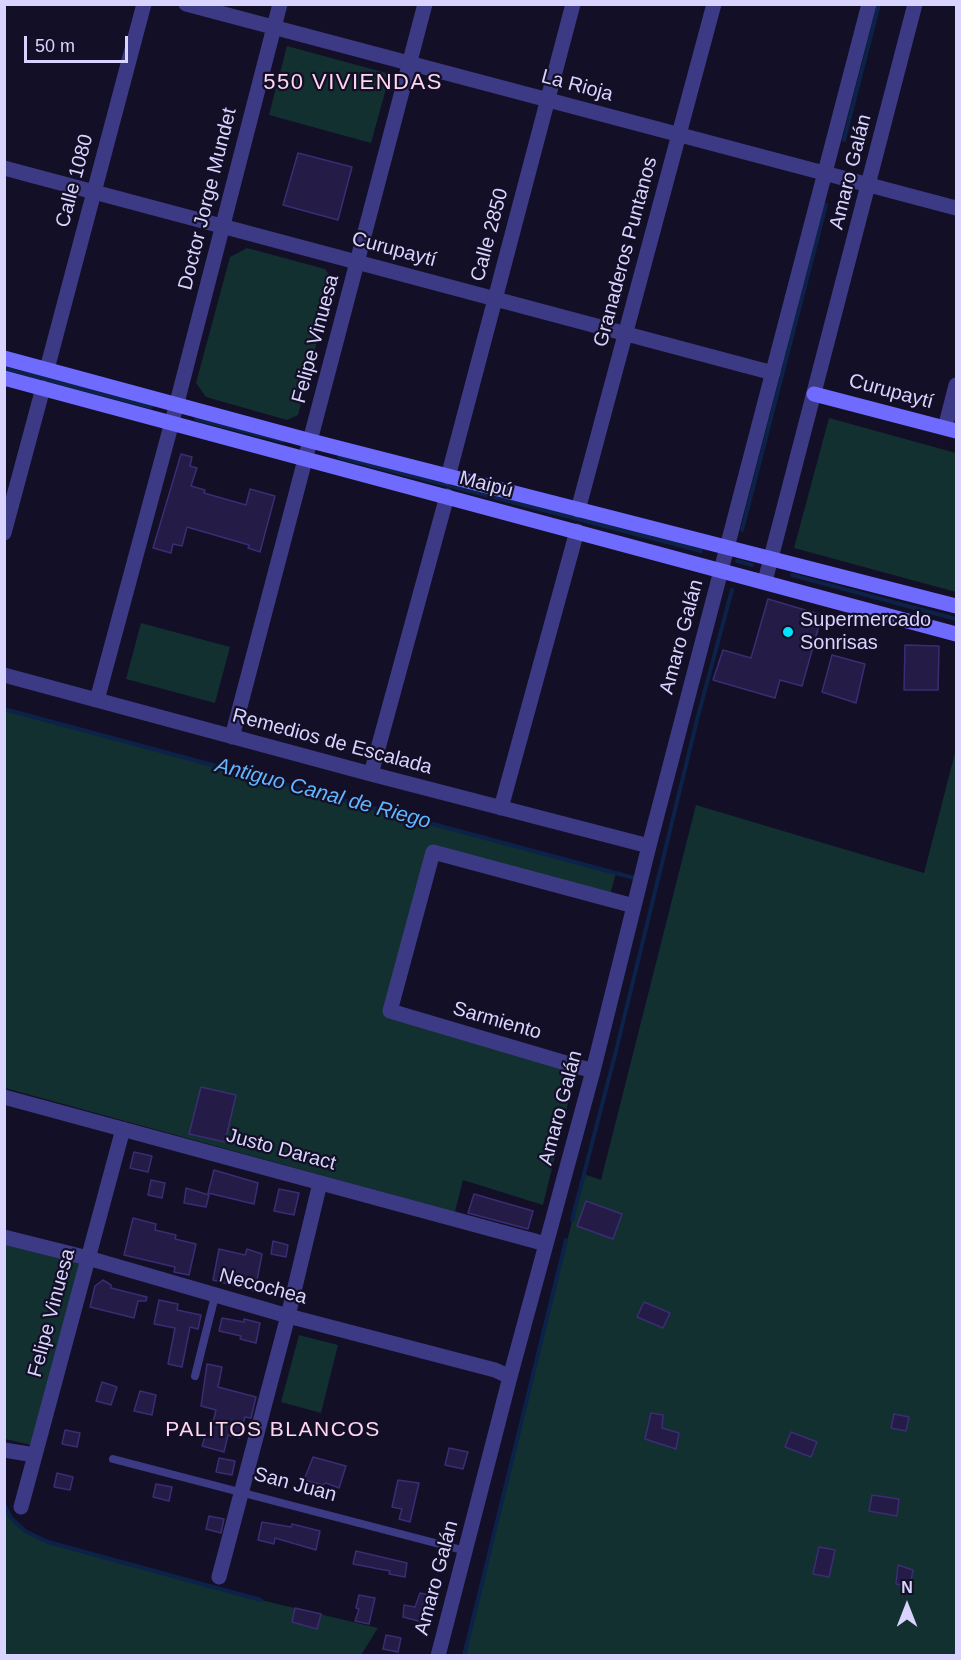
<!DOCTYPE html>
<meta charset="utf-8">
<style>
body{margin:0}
#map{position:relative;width:961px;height:1660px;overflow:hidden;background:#130f26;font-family:Arial,sans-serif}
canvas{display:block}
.frame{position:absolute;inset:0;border:6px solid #d9d4ff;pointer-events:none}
.north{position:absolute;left:877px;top:1576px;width:60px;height:60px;-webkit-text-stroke:4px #130f26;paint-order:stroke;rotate:0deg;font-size:16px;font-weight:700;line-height:24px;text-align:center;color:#d9d4ff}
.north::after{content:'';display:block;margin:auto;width:21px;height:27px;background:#d9d4ff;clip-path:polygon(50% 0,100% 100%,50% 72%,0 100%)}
.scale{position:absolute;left:24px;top:36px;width:104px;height:27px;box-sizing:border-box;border:3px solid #d9d4ff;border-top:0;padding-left:8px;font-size:18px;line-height:21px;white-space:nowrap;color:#d9d4ff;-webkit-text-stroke:4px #130f26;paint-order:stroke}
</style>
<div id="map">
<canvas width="961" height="1660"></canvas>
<div class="frame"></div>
<div class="north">N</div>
<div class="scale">50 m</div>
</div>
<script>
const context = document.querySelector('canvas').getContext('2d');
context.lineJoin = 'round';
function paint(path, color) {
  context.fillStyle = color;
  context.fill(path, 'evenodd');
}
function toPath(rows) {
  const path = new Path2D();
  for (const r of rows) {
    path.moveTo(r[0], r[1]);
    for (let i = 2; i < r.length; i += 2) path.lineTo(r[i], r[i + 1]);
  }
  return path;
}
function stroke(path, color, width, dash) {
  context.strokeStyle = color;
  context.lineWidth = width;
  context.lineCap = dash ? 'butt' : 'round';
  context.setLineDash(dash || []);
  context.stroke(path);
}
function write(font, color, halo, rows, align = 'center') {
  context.font = font + ' Arial,sans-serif';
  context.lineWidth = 4.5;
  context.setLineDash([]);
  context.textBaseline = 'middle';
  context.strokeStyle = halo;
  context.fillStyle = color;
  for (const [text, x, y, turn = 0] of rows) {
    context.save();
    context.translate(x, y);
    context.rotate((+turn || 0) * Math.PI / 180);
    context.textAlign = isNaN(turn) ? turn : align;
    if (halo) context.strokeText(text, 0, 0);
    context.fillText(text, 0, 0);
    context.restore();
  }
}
const green = toPath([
 [287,46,390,74,371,143,269,115],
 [247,248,325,269,333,280,298,415,287,420,206,397,196,383,230,257],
 [829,418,956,453,956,592,794,548],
 [141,623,230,647,215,703,126,679],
 [4,710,616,873,609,899,433,853,390,1011,577,1066,543,1205,463,1180,455,1212,5,1088],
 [956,749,956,1655,462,1656,584,1174,601,1180,696,805,924,873],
 [4,1243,82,1263,31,1445,5,1439],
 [299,1335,338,1345,321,1413,281,1402],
 [4,1504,11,1518,24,1531,48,1542,261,1600,378,1628,361,1655,5,1655]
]);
const stream = toPath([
 [844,140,879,4],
 [4,368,151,407],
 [196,419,283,441],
 [339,457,701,551],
 [742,530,826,205],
 [737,561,752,565],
 [792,575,956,619],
 [4,709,638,879],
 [572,1220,615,1055,698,716,732,590],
 [4,1504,11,1518,25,1531,48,1542,261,1600],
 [464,1656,566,1240]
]);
const building = toPath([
 [298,153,352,167,338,220,283,205,298,153],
 [181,454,192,457,190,466,197,468,191,486,205,490,204,493,246,505,250,489,275,496,260,552,248,548,249,545,187,527,182,546,173,544,171,553,153,548,181,454],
 [768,599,822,615,802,686,780,680,775,698,713,680,723,650,751,658,768,599],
 [905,645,939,646,938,690,904,690,905,645],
 [832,655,865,664,856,703,822,692,832,655],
 [201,1087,236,1095,225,1142,189,1134,201,1087],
 [134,1152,152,1156,148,1172,130,1168,134,1152],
 [214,1170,258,1183,254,1204,208,1193,214,1170],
 [151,1180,165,1183,162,1198,148,1195,151,1180],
 [186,1188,209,1195,206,1207,184,1203,186,1188],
 [279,1189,299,1193,294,1215,274,1211,279,1189],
 [474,1194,533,1211,528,1229,468,1213,474,1194],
 [586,1201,622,1214,613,1239,577,1226,586,1201],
 [133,1218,156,1224,155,1230,176,1235,175,1239,196,1244,189,1275,174,1272,175,1267,124,1255,133,1218],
 [273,1241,288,1245,286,1257,271,1254,273,1241],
 [219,1249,245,1255,247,1249,262,1254,255,1291,213,1280,219,1249],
 [103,1280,111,1285,111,1288,147,1297,146,1301,138,1301,134,1318,90,1307,95,1286,103,1280],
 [159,1300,178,1304,177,1310,201,1315,198,1329,190,1327,182,1367,168,1364,175,1328,154,1324,159,1300],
 [644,1302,670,1313,663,1328,637,1317,644,1302],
 [222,1318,244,1322,244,1319,260,1323,256,1343,240,1339,241,1336,219,1331,222,1318],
 [207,1364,222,1367,218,1387,256,1397,251,1418,245,1417,239,1438,228,1435,224,1452,202,1446,206,1433,210,1434,216,1410,201,1406,207,1364],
 [102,1382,117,1387,111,1405,96,1401,102,1382],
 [140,1391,156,1395,152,1415,134,1411,140,1391],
 [651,1413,663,1415,662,1428,679,1433,676,1449,645,1439,651,1413],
 [894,1414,909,1417,906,1431,891,1428,894,1414],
 [65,1430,80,1433,77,1447,62,1444,65,1430],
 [791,1432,817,1442,811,1457,785,1447,791,1432],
 [449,1448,468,1452,463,1469,445,1465,449,1448],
 [313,1457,346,1466,339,1488,326,1483,323,1485,304,1480,313,1457],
 [219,1458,235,1461,232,1475,216,1472,219,1458],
 [57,1473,73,1477,70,1490,54,1487,57,1473],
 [398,1480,419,1483,410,1522,399,1519,402,1509,392,1507,398,1480],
 [156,1484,172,1487,169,1501,153,1497,156,1484],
 [872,1495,899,1499,897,1516,869,1511,872,1495],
 [209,1516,224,1519,221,1533,206,1529,209,1516],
 [262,1522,291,1527,292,1524,320,1531,316,1550,275,1538,274,1544,258,1540,262,1522],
 [819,1547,835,1550,829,1577,813,1574,819,1547],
 [356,1551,407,1563,405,1577,389,1574,390,1571,353,1564,356,1551],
 [898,1565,913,1570,910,1586,896,1584,898,1565],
 [420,1593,431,1595,426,1623,403,1617,404,1605,415,1607,420,1593],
 [359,1595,375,1598,369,1624,355,1621,359,1609,356,1608,359,1595],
 [295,1608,321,1614,317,1629,292,1622,295,1608],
 [386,1635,401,1638,398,1652,383,1649,386,1635]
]);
const lane = toPath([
 [195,1376,215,1296],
 [113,1459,466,1551]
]);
const street = toPath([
 [186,4,956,208],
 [4,168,773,373],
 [47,369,144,4],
 [945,428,956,385],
 [448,477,573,4],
 [578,510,714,4],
 [4,533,43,388],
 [765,581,915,4],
 [4,675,371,774,649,846],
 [97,700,172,422,280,4],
 [232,737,425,4],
 [371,774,447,496],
 [501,808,577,531],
 [593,1071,390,1011,433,852,634,906],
 [4,1097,546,1244],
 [4,1237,88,1258,288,1316,495,1370,510,1377],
 [4,1450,35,1455],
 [21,1507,123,1129],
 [219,1577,288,1316,320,1183],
 [438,1656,510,1377,593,1071,649,846,869,4]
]);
const secondary = toPath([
 [4,358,311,441,956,606],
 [4,378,956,634],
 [814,394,956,431]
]);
const markers = [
 [788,632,6,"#00e5ff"]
];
const streetNames = [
 ["La Rioja",577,86,15],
 ["Amaro Galán",851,172,-76],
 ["Calle 1080",75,181,-75],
 ["Doctor Jorge Mundet",208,199,-76],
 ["Calle 2850",490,235,-75],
 ["Curupaytí",394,250,15],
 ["Granaderos Puntanos",626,252,-75],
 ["Felipe Vinuesa",316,339,-75],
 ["Curupaytí",891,392,15],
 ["Maipú",486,485,15],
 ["Amaro Galán",682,637,-75],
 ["Remedios de Escalada",332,742,15],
 ["Sarmiento",497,1021,16],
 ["Amaro Galán",561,1108,-75],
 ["Justo Daract",281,1150,15],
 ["Necochea",263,1287,15],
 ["Felipe Vinuesa",52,1313,-75],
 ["San Juan",295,1485,15],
 ["Amaro Galán",437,1578,-75]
];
const poiNames = [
 ["Supermercado",800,620],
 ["Sonrisas",800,643]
];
const waterNames = [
 ["Antiguo Canal de Riego",323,794,15]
];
const neighbourhoodNames = [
 ["PALITOS BLANCOS",273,1430]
];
const quarterNames = [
 ["550 VIVIENDAS",353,83]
];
paint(green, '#12302f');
stroke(stream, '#0c2248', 4);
paint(building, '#241b47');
stroke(building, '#3b2d73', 1.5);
stroke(lane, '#3d3a85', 8);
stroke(street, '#3d3a85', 15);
stroke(secondary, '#6f6bff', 15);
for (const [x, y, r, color] of markers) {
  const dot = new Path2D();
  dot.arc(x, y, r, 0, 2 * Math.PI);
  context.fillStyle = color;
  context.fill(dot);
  stroke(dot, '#130f26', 2);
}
write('20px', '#d9d4ff', '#130f26', streetNames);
write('20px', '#d9d4ff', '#130f26', poiNames, 'left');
write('italic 21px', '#62b6ff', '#130f26', waterNames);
context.letterSpacing = '1.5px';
write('21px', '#ffd6f0', '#130f26', neighbourhoodNames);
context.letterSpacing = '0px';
context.letterSpacing = '1.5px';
write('22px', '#ffd6f0', '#130f26', quarterNames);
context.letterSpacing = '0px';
</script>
